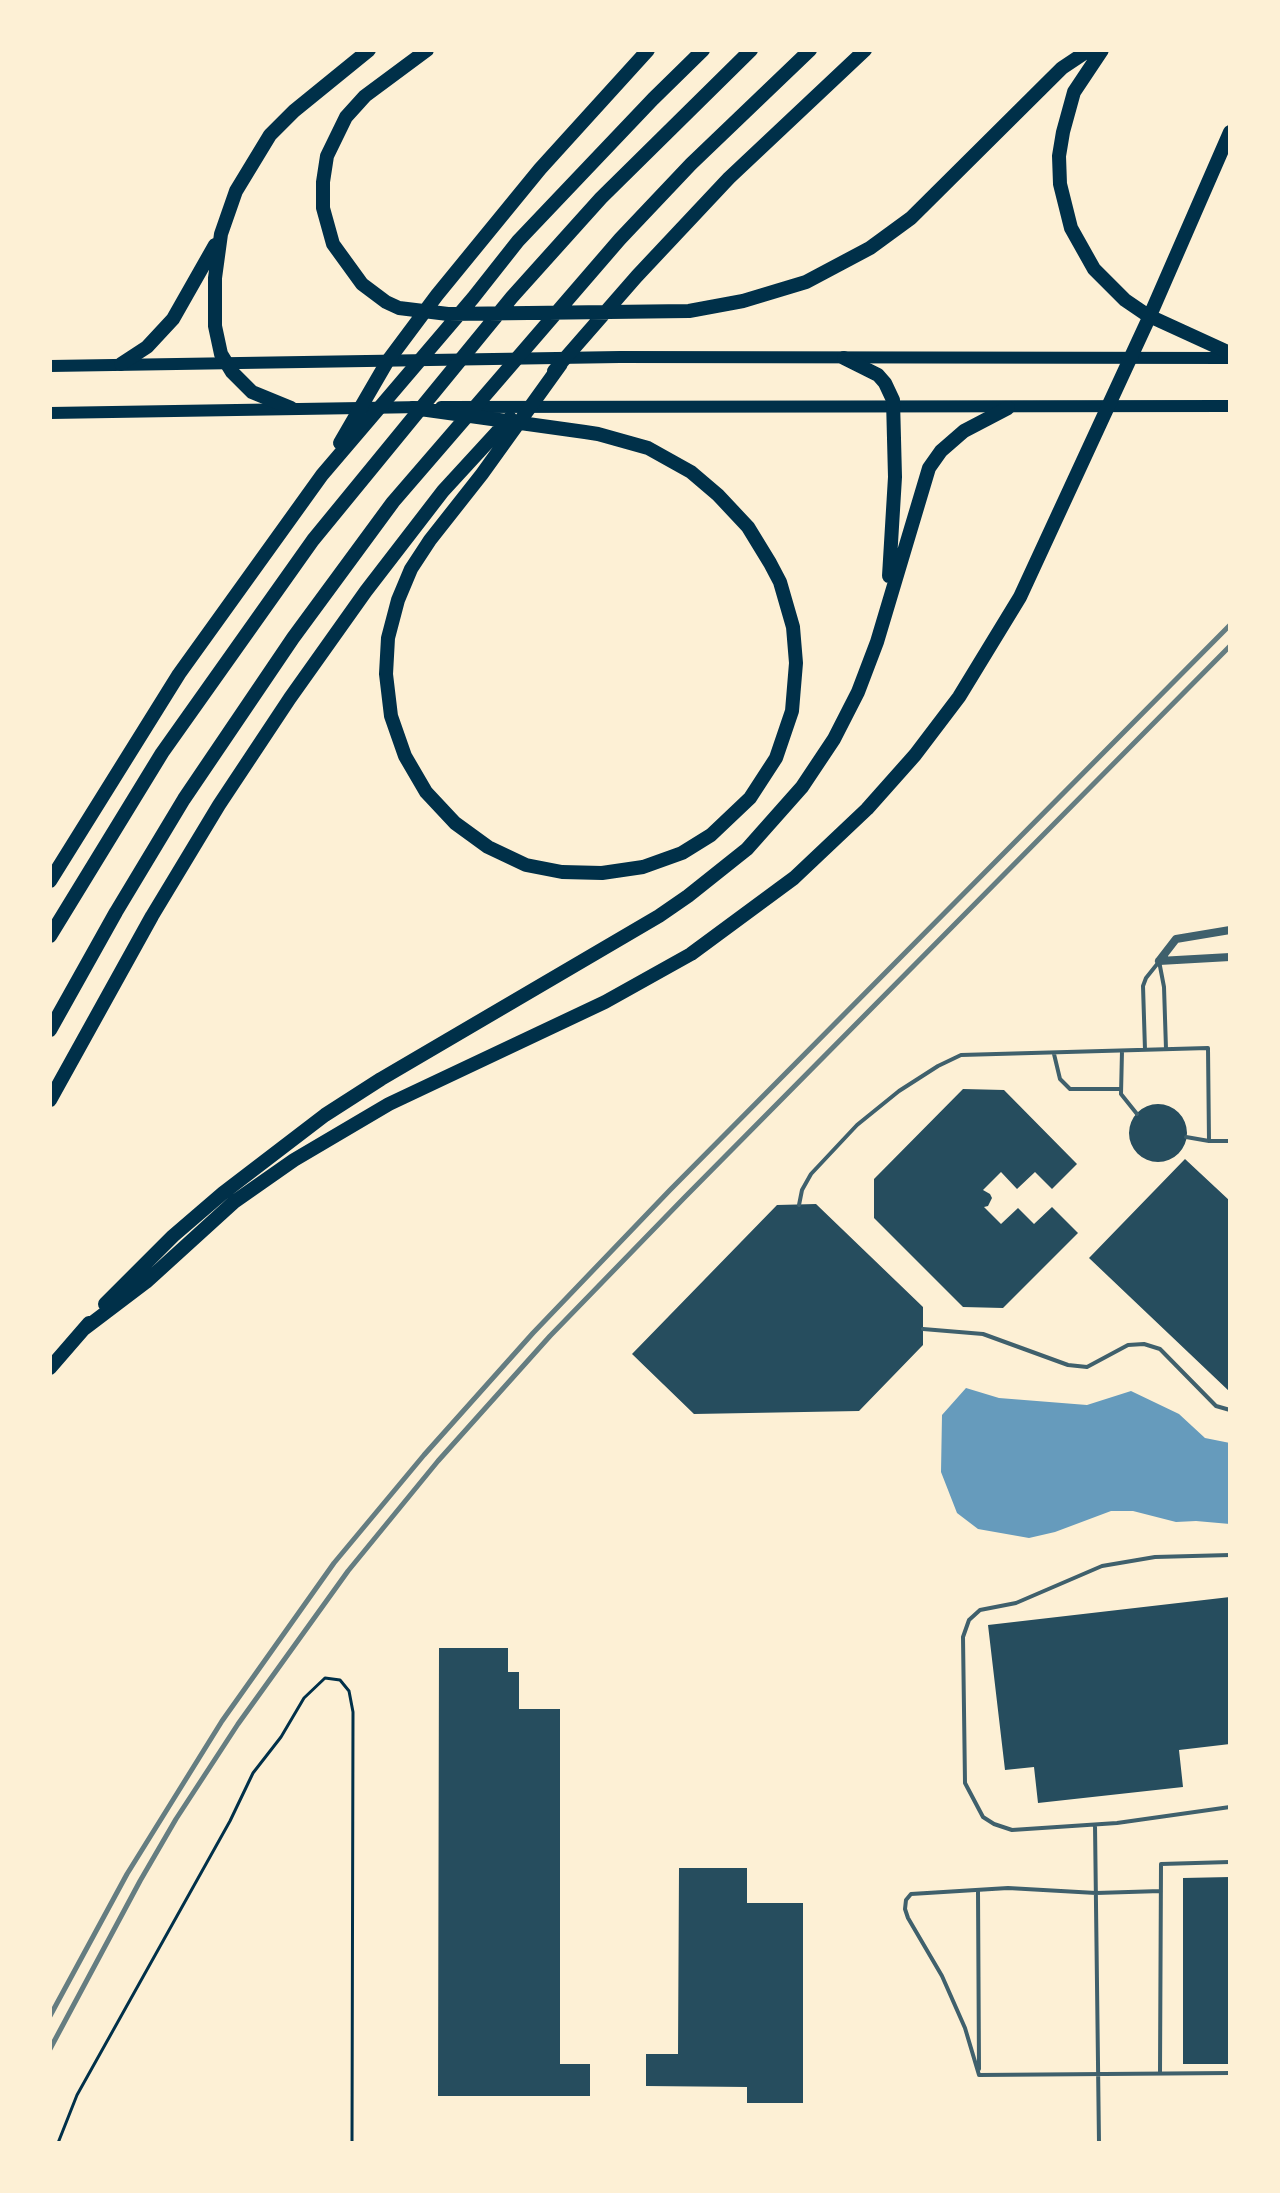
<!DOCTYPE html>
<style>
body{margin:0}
#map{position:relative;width:1280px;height:2193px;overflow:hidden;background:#fdf0d5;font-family:Commissioner,sans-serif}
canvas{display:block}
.frame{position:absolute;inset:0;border:52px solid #fdf0d5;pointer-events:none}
</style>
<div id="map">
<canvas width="1280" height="2193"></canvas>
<div class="frame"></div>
</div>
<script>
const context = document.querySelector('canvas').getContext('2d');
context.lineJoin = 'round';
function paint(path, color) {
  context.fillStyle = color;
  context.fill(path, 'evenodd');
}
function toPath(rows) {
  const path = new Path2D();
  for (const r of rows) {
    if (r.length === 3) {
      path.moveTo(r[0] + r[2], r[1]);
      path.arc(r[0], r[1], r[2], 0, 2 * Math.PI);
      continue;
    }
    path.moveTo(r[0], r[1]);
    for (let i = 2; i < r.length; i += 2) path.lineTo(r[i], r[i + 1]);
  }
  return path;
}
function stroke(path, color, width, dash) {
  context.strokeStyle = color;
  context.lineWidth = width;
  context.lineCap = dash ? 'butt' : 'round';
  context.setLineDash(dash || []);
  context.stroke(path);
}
const water = toPath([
 [966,1388,999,1398,1087,1405,1131,1391,1179,1414,1205,1438,1230,1443,1230,1524,1196,1521,1176,1522,1133,1511,1111,1511,1055,1532,1029,1538,978,1529,957,1513,941,1472,942,1415]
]);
const building = toPath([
 [963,1089,1004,1090,1077,1164,1052,1189,1035,1172,1017,1189,1001,1172,983,1190,990,1194,992,1198,988,1206,984,1207,1001,1224,1018,1208,1034,1224,1052,1207,1078,1233,1003,1308,963,1307,874,1218,874,1179],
 [1158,1133,29],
 [1185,1159,1230,1201,1230,1392,1089,1258],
 [816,1204,923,1307,923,1345,859,1411,694,1414,632,1354,777,1205],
 [1230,1597,1230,1744,1179,1750,1183,1787,1038,1803,1034,1767,1005,1770,988,1625],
 [439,1648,508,1648,508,1672,519,1672,519,1709,560,1709,560,2064,590,2064,590,2096,438,2096],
 [679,1868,747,1868,747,1903,803,1903,803,2103,747,2103,747,2087,646,2086,646,2054,678,2054],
 [1230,1877,1230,2064,1183,2064,1183,1878]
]);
const path = toPath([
 [58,2143,77,2095,230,1821,253,1773,281,1737,304,1698,325,1678,340,1680,349,1691,353,1712,352,2143]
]);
const service = toPath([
 [1159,961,1164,987,1166,1049],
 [1145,1050,1143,986,1146,978,1158,963],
 [1122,1051,1121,1094,1137,1114],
 [1054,1054,1060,1079,1070,1089,1121,1089],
 [1186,1137,1209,1141],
 [799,1205,802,1190,811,1174,857,1125,899,1091,938,1066,961,1055,1208,1048,1209,1141,1230,1141],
 [923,1329,983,1334,1068,1365,1087,1367,1128,1345,1144,1344,1160,1349,1216,1406,1230,1410],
 [1230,1555,1155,1557,1102,1566,1016,1603,980,1610,969,1620,963,1637,965,1783,983,1817,994,1824,1012,1830,1117,1823,1230,1807],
 [1095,1825,1099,2143],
 [978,1890,979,2069],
 [1160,2072,1161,1864,1230,1862],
 [979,2075,965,2028,942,1976,908,1918,905,1909,906,1900,911,1894,1008,1888,1096,1893,1161,1891],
 [979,2075,1230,2073]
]);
const minor = toPath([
 [1159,961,1176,939,1230,930],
 [1159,961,1230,957]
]);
const primary = toPath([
 [50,366,620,357,1230,358],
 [441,407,1230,406],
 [50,413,423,407]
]);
const motorway = toPath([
 [427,50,365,96,346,117,327,156,323,182,323,208,333,244,362,284,386,302,399,308,448,314,689,311,743,301,806,282,870,248,911,218,1062,68,1089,50],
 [1102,50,1074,92,1063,132,1059,156,1060,184,1071,228,1094,269,1125,300,1147,315,1230,353],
 [844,358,878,375,885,383,893,400,895,477,889,576],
 [121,364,147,347,173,319,215,245],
 [554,371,637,276,729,178,865,50],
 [291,408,252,392,232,372,221,354,215,326,215,278,221,234,236,191,270,135,294,111,369,50],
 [413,408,585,432,598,434,648,448,691,472,718,495,748,527,770,563,780,582,793,627,796,663,792,711,776,758,750,798,711,835,682,853,643,867,602,873,562,872,526,865,488,847,455,823,426,792,405,756,391,716,386,674,388,638,398,600,411,569,430,540,482,474,561,364],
 [340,443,387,362,437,295,540,169,648,50],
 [50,881,179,674,322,475,473,298,518,241,653,99,703,50],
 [50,936,162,753,313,540,512,297,601,198,751,50],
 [50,1030,116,912,184,799,293,638,393,502,620,239,691,164,810,50],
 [50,1100,152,916,219,805,290,698,366,591,443,491,510,418],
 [105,1304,173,1236,223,1193,325,1115,381,1079,659,916,688,896,747,849,802,787,834,739,858,692,877,642,929,468,941,451,964,431,1008,408],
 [84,1329,146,1282,234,1202,294,1160,389,1104,605,1002,691,954,794,878,867,809,915,755,959,697,1020,597,1148,320,1230,132],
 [50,1368,89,1323]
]);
const rail = toPath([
 [50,2016,127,1874,222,1721,334,1563,424,1455,533,1333,670,1190,1230,625],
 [50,2049,140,1881,176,1819,238,1724,348,1571,438,1461,550,1336,684,1198,1230,646]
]);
paint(water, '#669bbc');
paint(building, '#264d5e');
stroke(path, '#003049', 3);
stroke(service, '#3f606c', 4);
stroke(minor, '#3f606c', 8);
stroke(primary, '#003049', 12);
stroke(motorway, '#003049', 14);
stroke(rail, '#657d81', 5);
</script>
